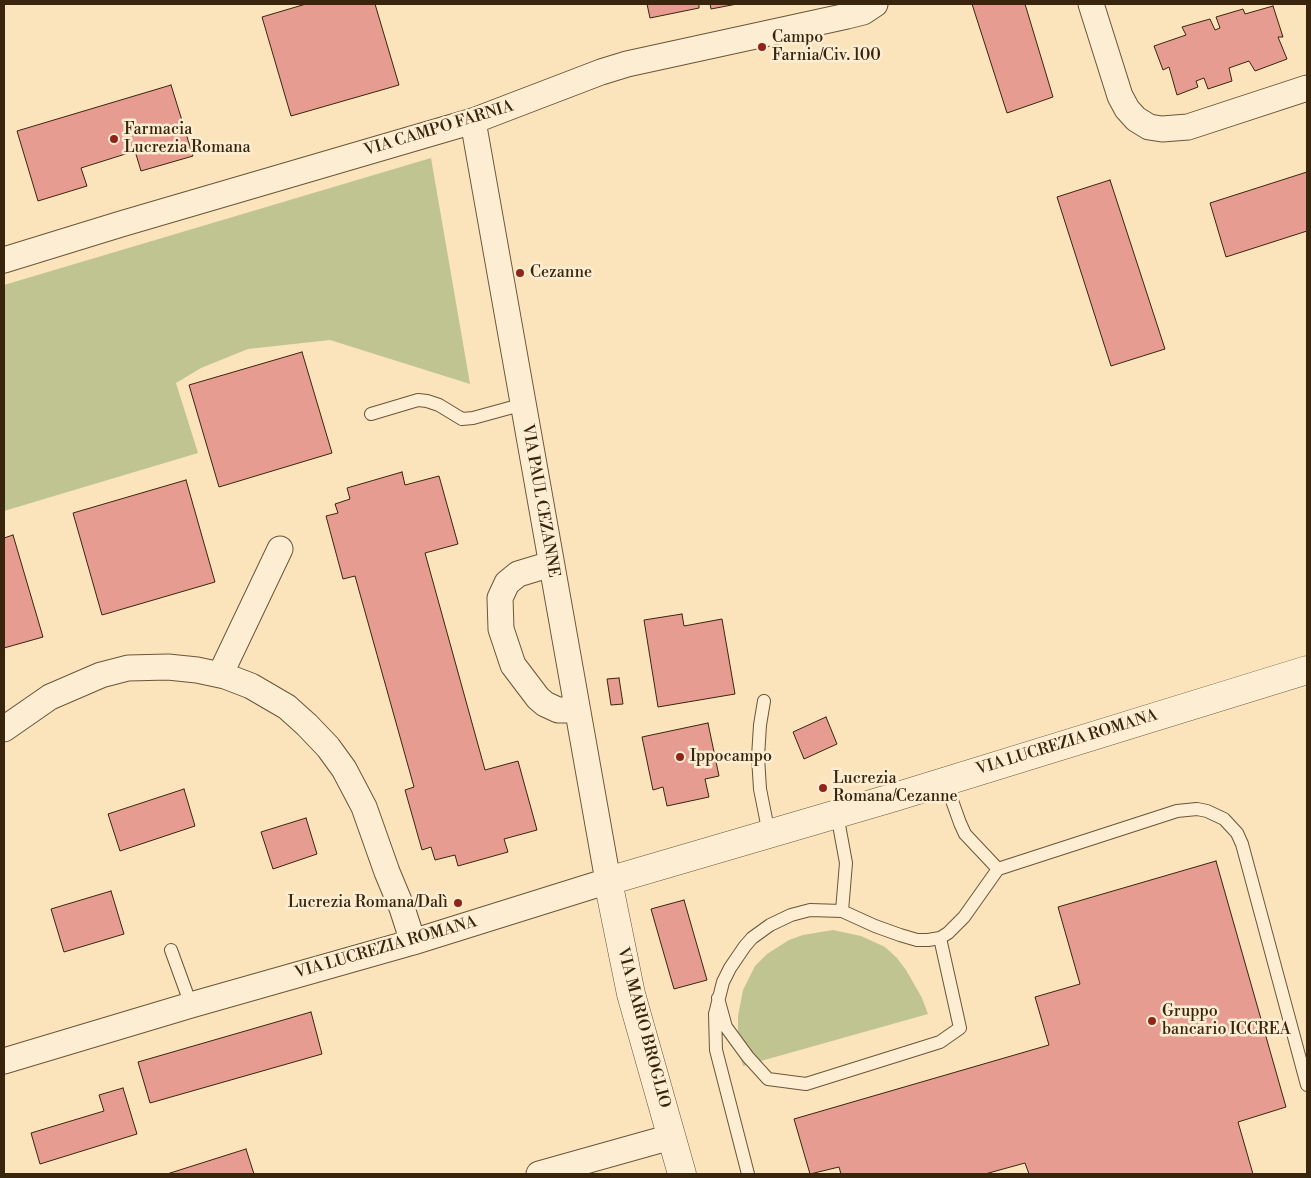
<!DOCTYPE html>
<meta charset="utf-8">
<style>
body{margin:0}
#map{position:relative;width:1311px;height:1178px;overflow:hidden;background:#fbe4bb;font-family:"Libre Bodoni",serif}
canvas{display:block}
.frame{position:absolute;inset:0;border:5px solid #39250d;pointer-events:none}
</style>
<div id="map">
<canvas width="1311" height="1178"></canvas>
<div class="frame"></div>
</div>
<script>
const context = document.querySelector('canvas').getContext('2d');
context.lineJoin = 'round';
function paint(path, color) {
  context.fillStyle = color;
  context.fill(path, 'evenodd');
}
function toPath(rows) {
  const path = new Path2D();
  for (const r of rows) {
    path.moveTo(r[0], r[1]);
    for (let i = 2; i < r.length; i += 2) path.lineTo(r[i], r[i + 1]);
  }
  return path;
}
function stroke(path, color, width, dash) {
  context.strokeStyle = color;
  context.lineWidth = width;
  context.lineCap = dash ? 'butt' : 'round';
  context.setLineDash(dash || []);
  context.stroke(path);
}
function write(font, color, halo, rows, align = 'center') {
  context.font = font + ' "Libre Bodoni",serif';
  context.lineWidth = 5;
  context.setLineDash([]);
  context.textBaseline = 'middle';
  context.strokeStyle = halo;
  context.fillStyle = color;
  for (const [text, x, y, turn = 0] of rows) {
    context.save();
    context.translate(x, y);
    context.rotate((+turn || 0) * Math.PI / 180);
    context.textAlign = isNaN(turn) ? turn : align;
    if (halo) context.strokeText(text, 0, 0);
    context.fillText(text, 0, 0);
    context.restore();
  }
}
const green = toPath([
 [431,158,470,384,330,340,248,349,201,368,176,383,198,453,4,511,4,285],
 [833,930,861,936,885,947,897,958,906,970,922,998,928,1014,743,1066,738,1047,738,1016,743,990,755,966,767,954,789,940,803,935]
]);
const building = toPath([
 [306,4,375,4,399,85,291,116,262,17,306,4],
 [647,4,699,4,699,8,650,18,647,4],
 [710,4,737,4,711,9,710,4],
 [972,4,1025,4,1053,97,1007,113,972,4],
 [1273,6,1283,37,1278,37,1287,59,1255,71,1249,61,1229,68,1232,81,1208,89,1204,78,1196,81,1198,87,1177,95,1169,67,1163,70,1154,46,1186,35,1182,27,1210,19,1215,30,1220,28,1216,17,1243,9,1245,14,1273,6],
 [171,85,193,156,141,171,135,151,81,168,87,186,38,201,17,131,171,85],
 [1307,172,1307,231,1226,257,1210,203,1307,172],
 [1110,180,1165,349,1111,366,1057,197,1110,180],
 [302,352,332,453,219,487,189,385,302,352],
 [402,472,405,485,439,476,458,544,425,553,485,770,518,761,537,830,504,839,508,852,458,866,455,855,435,860,431,847,422,850,405,790,414,787,355,576,343,579,326,516,338,513,335,504,350,499,347,488,402,472],
 [186,480,215,582,102,615,73,513,186,480],
 [13,535,43,637,4,648,4,538,13,535],
 [682,614,684,626,722,619,735,694,658,707,644,620,682,614],
 [619,678,623,704,611,705,607,679,619,678],
 [826,717,837,744,804,759,793,732,826,717],
 [708,723,719,776,705,779,709,797,667,806,663,787,653,790,642,737,708,723],
 [184,789,195,826,120,851,108,814,184,789],
 [306,818,317,854,273,869,261,832,306,818],
 [1216,861,1286,1107,1238,1122,1253,1174,1029,1174,1025,1163,985,1174,841,1174,839,1167,810,1174,794,1119,1049,1045,1035,997,1080,984,1058,907,1216,861],
 [111,891,124,934,64,952,51,909,111,891],
 [684,900,707,980,674,989,651,909,684,900],
 [311,1012,322,1054,150,1103,138,1062,311,1012],
 [123,1088,137,1134,40,1164,31,1133,104,1111,99,1095,123,1088],
 [246,1149,254,1174,167,1174,246,1149]
]);
const service = toPath([
 [371,414,418,400,427,401,439,405,462,419,473,418,524,404],
 [764,701,760,725,758,757,760,789,769,834],
 [945,781,960,823,965,834,998,869,1177,811,1197,809,1207,811,1224,819,1237,833,1242,844,1307,1085],
 [837,814,846,863,842,911,875,926,900,935,917,940,928,940,940,938,948,933,964,917,998,869],
 [171,950,191,1005],
 [718,998,726,1027,748,1057,768,1079,806,1084,940,1042,960,1028,940,938],
 [748,1174,716,1050,715,1014,723,982,730,968,745,946,752,938,770,925,791,915,810,910,842,911]
]);
const minor = toPath([
 [1091,4,1120,96,1127,109,1136,119,1149,127,1162,129,1188,127,1307,88],
 [4,260,121,224,473,121,601,72,627,64,847,16,863,12,875,4],
 [551,564,518,574,507,583,500,598,501,629,513,665,538,698,545,704,558,710,577,710],
 [220,675,280,549],
 [4,729,50,697,101,675,128,668,168,667,197,670,225,676,251,686,287,707,307,725,328,747,344,769,364,807,387,872,402,908,413,942],
 [4,1061,191,1005,413,942,608,881,473,121],
 [539,1174,671,1137]
]);
const tertiary = toPath([
 [682,1174,631,994,608,881,895,797,1307,670]
]);
const markers = [
 [762,47,5,"#8f2418"],
 [114,139,5,"#8f2418"],
 [520,273,5,"#8f2418"],
 [680,757,5,"#8f2418"],
 [823,788,5,"#8f2418"],
 [458,903,5,"#8f2418"],
 [1152,1021,5,"#8f2418"]
];
const poiNames = [
 ["Campo",772,38],
 ["Farnia/Civ. 100",772,56],
 ["Farmacia",124,130],
 ["Lucrezia Romana",124,148],
 ["Cezanne",530,273],
 ["Ippocampo",690,757],
 ["Lucrezia",833,779],
 ["Romana/Cezanne",833,797],
 ["Lucrezia Romana/Dalì",448,903,"right"],
 ["Gruppo",1162,1012],
 ["bancario ICCREA",1162,1030]
];
const streetNames = [
 ["VIA CAMPO FARNIA",439,129,-17],
 ["VIA PAUL CEZANNE",540,501,80],
 ["VIA LUCREZIA ROMANA",1067,743,-17],
 ["VIA LUCREZIA ROMANA",386,948,-16],
 ["VIA MARIO BROGLIO",643,1028,75]
];
paint(green, '#bfc490');
paint(building, '#e69c90');
stroke(building, '#39250d', 1);
stroke(service, '#6a5538', 14);
stroke(minor, '#6a5538', 27);
stroke(tertiary, '#6a5538', 29);
stroke(service, '#fcedd3', 12);
stroke(minor, '#fcedd3', 25);
stroke(tertiary, '#fcedd3', 28);
for (const [x, y, r, color] of markers) {
  const dot = new Path2D();
  dot.arc(x, y, r, 0, 2 * Math.PI);
  context.fillStyle = color;
  context.fill(dot);
  stroke(dot, '#fcedd3', 2);
}
write('16px', '#39250d', '#fcedd3', poiNames, 'left');
write('16px', '#39250d', '#fcedd3', streetNames);
</script>
